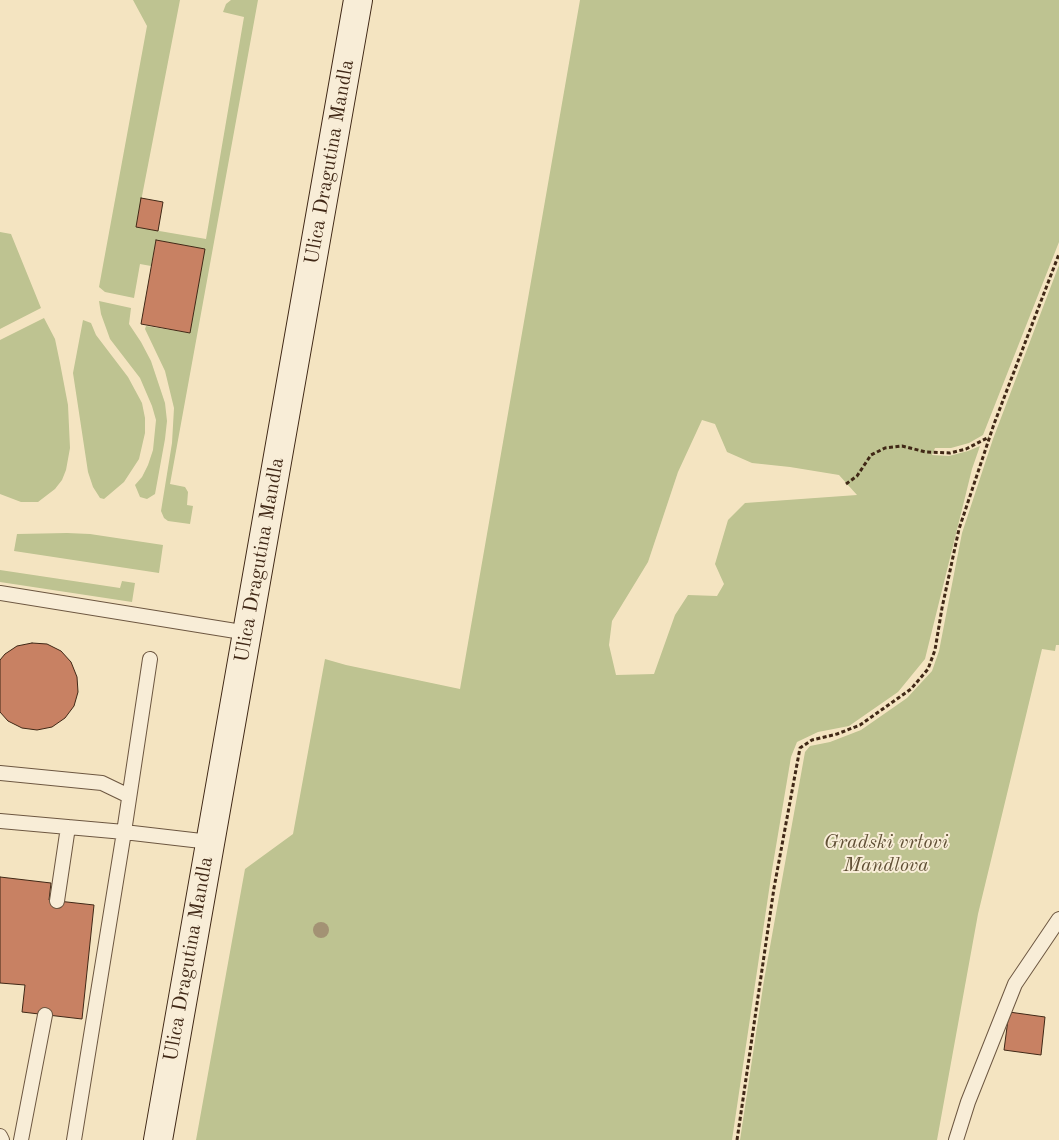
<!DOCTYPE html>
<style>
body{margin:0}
canvas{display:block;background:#f4e4c1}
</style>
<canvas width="1059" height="1140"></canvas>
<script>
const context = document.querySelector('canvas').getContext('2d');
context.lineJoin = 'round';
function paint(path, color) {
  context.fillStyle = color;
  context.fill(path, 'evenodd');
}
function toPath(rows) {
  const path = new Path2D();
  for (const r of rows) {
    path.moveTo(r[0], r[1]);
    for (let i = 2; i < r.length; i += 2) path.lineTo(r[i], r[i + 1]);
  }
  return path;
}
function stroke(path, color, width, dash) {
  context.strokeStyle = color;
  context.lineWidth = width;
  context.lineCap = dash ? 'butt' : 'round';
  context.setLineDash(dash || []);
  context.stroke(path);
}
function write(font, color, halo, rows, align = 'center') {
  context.font = font + ' "Old Standard TT",serif';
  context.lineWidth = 4;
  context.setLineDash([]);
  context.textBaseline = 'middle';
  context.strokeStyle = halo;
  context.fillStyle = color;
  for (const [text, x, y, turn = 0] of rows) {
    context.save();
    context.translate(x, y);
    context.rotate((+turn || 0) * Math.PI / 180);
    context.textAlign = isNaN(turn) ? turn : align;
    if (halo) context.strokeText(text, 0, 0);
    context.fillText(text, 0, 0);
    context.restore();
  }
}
const green = toPath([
 [133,0,180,0,136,227,206,239,244,17,223,12,226,4,231,0,258,0,170,484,185,487,188,492,187,505,193,506,190,524,168,521,164,518,161,511,172,443,174,408,165,371,145,329,146,326,190,333,204,249,156,240,151,266,140,264,134,298,105,292,99,287,147,26],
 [580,0,1059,0,1059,242,983,435,969,443,951,448,935,448,932,455,949,456,968,451,980,446,972,469,925,659,898,692,849,726,818,732,797,742,791,757,772,870,732,1140,196,1140,245,869,293,834,325,659,346,665,460,689],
 [702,420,715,424,727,452,752,463,790,467,839,475,857,495,745,503,728,520,715,564,724,584,717,596,688,595,675,615,654,674,616,675,609,645,612,621,648,562,678,472],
 [0,232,11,234,41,308,0,329],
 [1059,265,1059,645,1056,645,1055,651,1042,649,978,914,937,1140,740,1140,764,980,805,752,810,746,830,742,861,730,907,698,932,671,939,651,962,533,993,439],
 [99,301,131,308,129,324,141,342,151,361,165,403,167,421,165,439,155,494,147,499,140,497,135,485,142,477,148,465,153,450,156,420,152,406,140,378,110,339,101,314],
 [44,318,55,339,60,363,68,405,70,448,66,470,62,480,55,489,38,502,21,502,0,494,0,340],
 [83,320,91,323,96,335,128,377,142,403,145,418,145,433,139,459,124,482,104,499,100,498,93,487,88,472,73,373],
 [67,533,90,534,163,545,159,573,14,551,17,534],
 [0,570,120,588,122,581,135,583,132,602,0,582]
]);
const building = toPath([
 [141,198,163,202,158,231,136,227,141,198],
 [156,240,205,249,190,333,141,324,156,240],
 [32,643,47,644,61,651,71,662,77,677,78,692,74,706,65,718,52,727,37,730,22,728,8,721,0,712,0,660,5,654,17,646,32,643],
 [0,877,51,883,49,900,94,905,82,1019,22,1012,25,985,0,983,0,877],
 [1009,1012,1045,1017,1041,1055,1004,1050,1009,1012]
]);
const path = toPath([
 [846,484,857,476,871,455,885,448,902,446,926,452,950,453,966,449,989,437],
 [737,1140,774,888,800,748,812,740,837,734,860,725,911,689,928,669,935,650,942,608,959,529,994,424,1059,254]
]);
const service = toPath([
 [0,593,248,633],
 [0,773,102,783,129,796],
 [0,821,124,832,210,842],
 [57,901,68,827],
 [0,1136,2,1140],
 [21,1140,45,1015],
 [74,1140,124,832,150,659],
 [956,1140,968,1102,1015,984,1059,919]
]);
const secondary = toPath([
 [158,1140,358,0]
]);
const trees = [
 [321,930]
];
const streetNames = [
 ["Ulica Dragutina Mandla",330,162,-80],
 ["Ulica Dragutina Mandla",260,560,-80],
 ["Ulica Dragutina Mandla",189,959,-80]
];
const parkNames = [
 ["Gradski vrtovi",886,843],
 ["Mandlova",886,866]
];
paint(green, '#bec391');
paint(building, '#c88163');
stroke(building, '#402816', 1);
stroke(service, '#6d5741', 16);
stroke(secondary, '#402816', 30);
stroke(path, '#402816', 3, [4, 2.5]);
stroke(service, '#f8edd7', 14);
stroke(secondary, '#f8edd7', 28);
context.fillStyle = '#a39274';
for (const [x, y] of trees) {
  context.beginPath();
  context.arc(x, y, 8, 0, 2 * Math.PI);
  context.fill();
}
write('20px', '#402816', '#f8edd7', streetNames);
write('italic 20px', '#604f35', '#f8edd7', parkNames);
</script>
